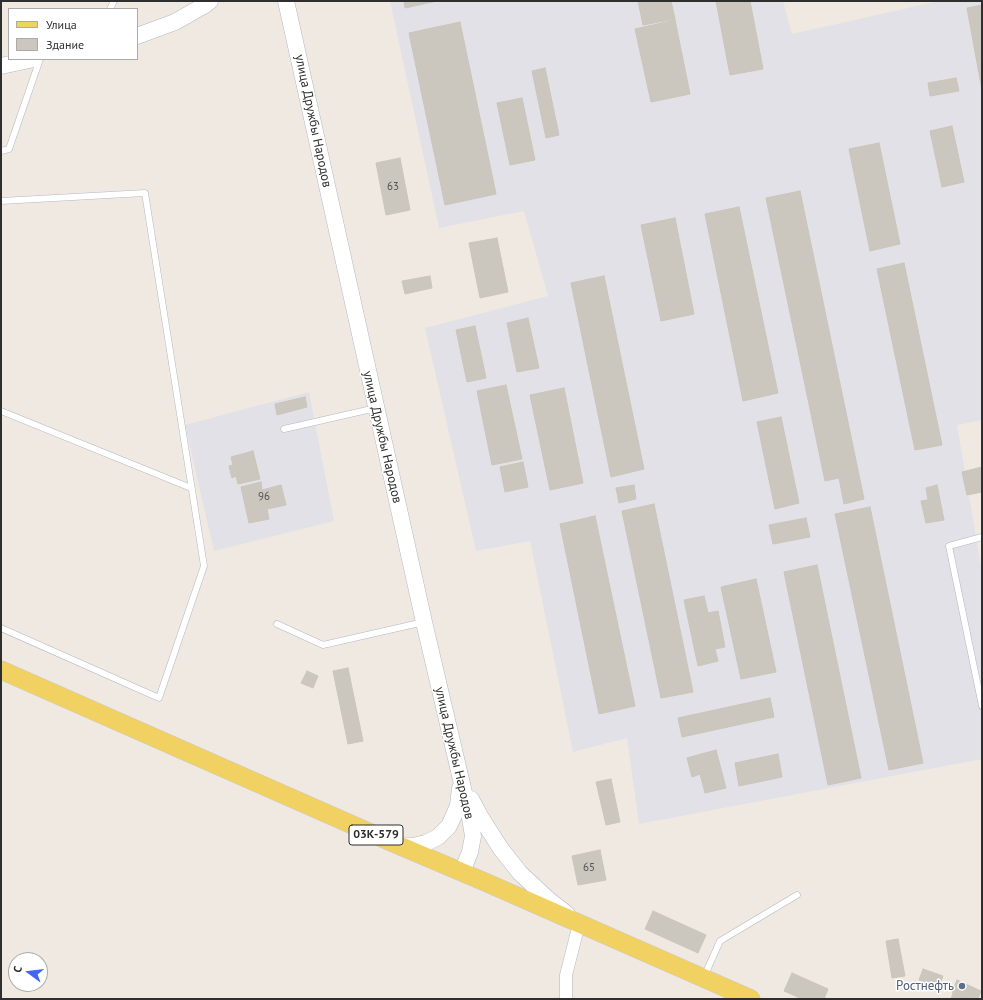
<!DOCTYPE html>
<meta charset="utf-8">
<style>
body{margin:0}
#map{position:relative;width:983px;height:1000px;overflow:hidden;background:#efe9e1;font-family:"PT Sans",sans-serif}
canvas{display:block}
.frame{position:absolute;inset:0;border:2px solid #2e2e2e;pointer-events:none}
.legend{position:absolute;left:8px;top:8px;width:130px;height:52px;box-sizing:border-box;background:#fff;border:1px solid #ababab;margin:0;padding:5px 7px;list-style:none;font-size:12px;color:#2e2e2e}
.legend li{display:flex;align-items:center;gap:8px;height:20px}
.legend b{width:20px;border:1px solid #ababab}
.north{position:absolute;left:8px;top:952px;width:40px;height:40px;box-sizing:border-box;background:#fff;border:1px solid #ababab;border-radius:50%;rotate:285deg;font-size:11px;font-weight:700;line-height:16px;text-align:center;color:#2e2e2e}
.north::after{content:'';display:block;margin:auto;width:14px;height:18px;background:#4264fb;clip-path:polygon(50% 0,100% 100%,50% 72%,0 100%)}
</style>
<div id="map">
<canvas width="983" height="1000"></canvas>
<div class="frame"></div>
<ul class="legend">
<li><b style="height:5px;background:#f2d163"></b>Улица</li>
<li><b style="height:11px;background:#cbc7bf"></b>Здание</li>
</ul>
<div class="north">С</div>
</div>
<script>
const context = document.querySelector('canvas').getContext('2d');
context.lineJoin = 'round';
function paint(path, color) {
  context.fillStyle = color;
  context.fill(path, 'evenodd');
}
function toPath(rows) {
  const path = new Path2D();
  for (const r of rows) {
    path.moveTo(r[0], r[1]);
    for (let i = 2; i < r.length; i += 2) path.lineTo(r[i], r[i + 1]);
  }
  return path;
}
function stroke(path, color, width, dash) {
  context.strokeStyle = color;
  context.lineWidth = width;
  context.lineCap = dash ? 'butt' : 'round';
  context.setLineDash(dash || []);
  context.stroke(path);
}
function write(font, color, halo, rows, align = 'center') {
  context.font = font + ' "PT Sans",sans-serif';
  context.lineWidth = 3;
  context.setLineDash([]);
  context.textBaseline = 'middle';
  context.strokeStyle = halo;
  context.fillStyle = color;
  for (const [text, x, y, turn = 0] of rows) {
    context.save();
    context.translate(x, y);
    context.rotate((+turn || 0) * Math.PI / 180);
    context.textAlign = isNaN(turn) ? turn : align;
    if (halo) context.strokeText(text, 0, 0);
    context.fillText(text, 0, 0);
    context.restore();
  }
}
const industrial = toPath([
 [390,1,783,1,792,34,939,1,982,1,982,420,957,425,982,572,982,759,639,824,627,738,573,752,530,541,476,551,425,328,548,296,524,211,439,228],
 [309,392,334,521,214,551,185,425]
]);
const building = toPath([
 [404,1,437,1,405,8,404,1],
 [638,1,671,1,675,19,643,25,638,1],
 [716,1,750,1,763,69,730,75,716,1],
 [982,5,982,90,967,8,982,5],
 [675,20,690,94,651,102,635,29,675,20],
 [460,22,496,194,445,205,409,33,460,22],
 [545,68,559,135,546,138,532,71,545,68],
 [956,78,959,91,930,96,928,83,956,78],
 [522,98,535,160,510,165,497,103,522,98],
 [952,126,964,182,942,187,930,131,952,126],
 [879,143,900,244,870,251,849,149,879,143],
 [400,158,410,210,386,215,376,163,400,158],
 [800,191,864,499,844,504,839,478,825,481,766,198,800,191],
 [739,207,778,393,743,401,705,214,739,207],
 [675,218,694,314,661,321,641,225,675,218],
 [497,238,508,292,480,298,469,243,497,238],
 [904,263,942,445,915,450,877,269,904,263],
 [430,276,432,288,405,294,402,281,430,276],
 [604,276,644,469,611,477,571,283,604,276],
 [528,318,539,368,517,372,507,323,528,318],
 [475,326,486,378,467,382,456,330,475,326],
 [506,385,522,459,492,465,477,391,506,385],
 [564,388,583,483,550,490,530,395,564,388],
 [305,397,307,407,277,415,275,404,305,397],
 [781,417,799,503,775,509,757,422,781,417],
 [253,451,260,479,238,484,236,476,232,478,229,466,233,465,231,457,253,451],
 [523,462,528,487,505,492,500,467,523,462],
 [982,467,982,492,967,495,962,472,982,467],
 [261,482,262,490,281,485,286,505,267,509,269,519,249,523,241,487,261,482],
 [634,485,636,499,619,503,616,488,634,485],
 [937,485,944,520,926,523,921,501,928,500,926,488,937,485],
 [654,504,693,692,661,698,622,511,654,504],
 [870,507,923,763,889,770,835,514,870,507],
 [595,516,635,706,599,714,560,524,595,516],
 [806,518,810,537,773,544,769,525,806,518],
 [817,565,861,778,828,785,784,572,817,565],
 [756,579,776,672,741,679,721,587,756,579],
 [704,596,708,613,718,611,725,647,715,649,718,661,698,666,684,600,704,596],
 [348,668,363,741,348,744,333,671,348,668],
 [307,671,318,676,313,688,301,683,307,671],
 [770,698,774,717,682,737,678,718,770,698],
 [716,750,726,788,705,793,700,774,692,777,687,758,716,750],
 [778,754,782,777,739,786,735,763,778,754],
 [611,779,620,822,606,825,596,782,611,779],
 [600,850,606,880,578,885,572,856,600,850],
 [653,911,706,935,698,953,645,929,653,911],
 [898,939,905,976,892,978,886,941,898,939],
 [923,969,943,976,938,988,919,980,923,969],
 [792,973,828,989,824,999,802,999,784,991,792,973],
 [957,980,981,991,978,999,968,999,952,992,957,980],
 [953,993,968,999,951,999,953,993]
]);
const lane = toPath([
 [110,9,114,1],
 [1,151,9,149,40,59],
 [1,201,145,193,204,566,159,698,1,628],
 [1,411,191,488],
 [284,429,376,408],
 [982,537,949,546,982,706],
 [277,624,323,645,424,622],
 [704,977,720,941,797,895]
]);
const street = toPath([
 [566,999,566,975,579,924]
]);
const secondary = toPath([
 [286,1,424,622,470,818,473,836,470,852,462,872],
 [137,36,175,22,205,5,210,1],
 [1,66,34,59],
 [471,799,480,816,501,849,520,873,549,900,567,914],
 [399,845,413,846,426,843,438,837,449,826,458,806,460,788]
]);
const primary = toPath([
 [1,670,398,845,485,882,751,999]
]);
const markers = [
 [962,986,4,"#5c6f8a"]
];
const numberNames = [
 ["63",393,187],
 ["96",264,497],
 ["65",589,868]
];
const shields = [
 [376,835,54]
];
const shieldNames = [
 ["03К-579",376,835]
];
const streetNames = [
 ["улица Дружбы Народов",313,121,78],
 ["улица Дружбы Народов",382,437,77],
 ["улица Дружбы Народов",454,753,77]
];
const serviceNames = [
 ["Ростнефть",954,986]
];
paint(industrial, '#e3e1e8');
paint(building, '#cbc7bf');
stroke(building, '#cbc5ba', 1);
stroke(lane, '#b4b7c1', 7);
stroke(street, '#b4b7c1', 13);
stroke(secondary, '#b4b7c1', 17);
stroke(primary, '#c9c9c9', 19);
stroke(lane, '#fff', 6);
stroke(street, '#fff', 12);
stroke(secondary, '#fff', 16);
stroke(primary, '#f2d163', 18);
for (const [x, y, r, color] of markers) {
  const dot = new Path2D();
  dot.arc(x, y, r, 0, 2 * Math.PI);
  context.fillStyle = color;
  context.fill(dot);
  stroke(dot, '#fff', 1.5);
}
write('11px', '#555452', null, numberNames);
for (const [x, y, w] of shields) {
  const box = new Path2D();
  box.roundRect(x - w / 2, y - 10, w, 20, 3);
  context.fillStyle = '#fff';
  context.fill(box);
  stroke(box, '#2e2e2e', 1);
}
write('bold 12px', '#2e2e2e', null, shieldNames);
write('13px', '#2e2e2e', '#fff', streetNames);
write('13px', '#4e5e75', '#fff', serviceNames, 'right');
</script>
